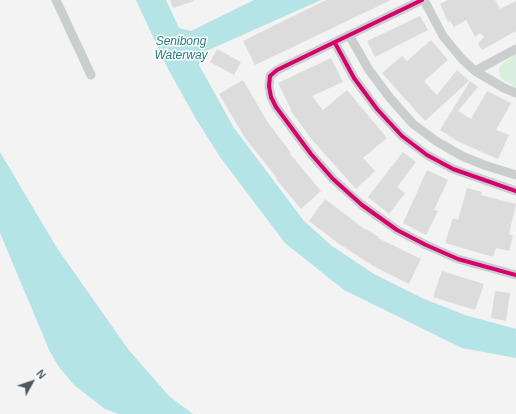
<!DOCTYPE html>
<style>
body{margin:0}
#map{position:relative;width:516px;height:414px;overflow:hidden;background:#f3f3f3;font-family:Helvetica,sans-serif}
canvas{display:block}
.north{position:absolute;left:12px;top:362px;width:40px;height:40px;-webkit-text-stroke:3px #fff;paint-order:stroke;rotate:50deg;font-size:11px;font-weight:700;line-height:16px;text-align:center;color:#4c585d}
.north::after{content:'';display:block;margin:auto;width:14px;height:18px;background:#4c585d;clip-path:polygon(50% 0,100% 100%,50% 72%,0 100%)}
</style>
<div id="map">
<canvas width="516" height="414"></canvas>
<div class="north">N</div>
</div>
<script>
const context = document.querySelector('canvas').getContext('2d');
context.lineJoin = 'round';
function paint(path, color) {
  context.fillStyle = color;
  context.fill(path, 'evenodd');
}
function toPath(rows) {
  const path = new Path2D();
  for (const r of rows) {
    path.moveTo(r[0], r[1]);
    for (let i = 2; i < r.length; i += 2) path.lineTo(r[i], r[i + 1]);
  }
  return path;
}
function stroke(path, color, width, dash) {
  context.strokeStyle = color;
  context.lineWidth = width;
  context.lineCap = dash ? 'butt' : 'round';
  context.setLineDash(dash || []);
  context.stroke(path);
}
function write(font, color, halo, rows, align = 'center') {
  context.font = font + ' Helvetica,sans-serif';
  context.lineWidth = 3;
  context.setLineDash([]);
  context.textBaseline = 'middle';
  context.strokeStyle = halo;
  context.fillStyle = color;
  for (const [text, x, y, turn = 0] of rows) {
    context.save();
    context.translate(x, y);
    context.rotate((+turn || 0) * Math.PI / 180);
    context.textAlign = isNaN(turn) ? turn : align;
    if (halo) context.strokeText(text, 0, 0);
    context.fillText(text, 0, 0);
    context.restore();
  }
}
const green = toPath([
 [516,54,516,88,502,79,499,74,499,68,503,63]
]);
const water = toPath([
 [136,0,166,0,179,28,191,31,254,0,321,0,202,53,199,58,199,65,234,128,304,221,332,246,374,274,422,298,465,315,516,329,516,358,462,348,344,290,285,243,220,157,196,119,168,69],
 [0,152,57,248,128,349,169,396,193,414,119,414,105,409,74,385,59,367,50,352,0,233]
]);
const building = toPath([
 [170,0,194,0,194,1,173,8],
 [326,0,391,0,255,65,243,41],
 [448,0,495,0,500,9,516,1,516,31,482,50,478,44,484,37,480,33,475,37,466,20,454,27,450,21,448,22,440,4],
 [420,16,428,30,375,57,367,41],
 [431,40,448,60,424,81,437,95,457,70,469,81,425,121,382,73,402,56,407,61],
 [217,49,241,62,234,75,210,62],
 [331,58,343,82,312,96,323,110,347,90,387,138,363,158,375,171,356,189,313,141,290,110,291,109,278,83],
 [243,80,267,121,291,153,290,154,321,191,301,209,276,179,277,178,245,138,219,94],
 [470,81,478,87,458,111,471,119,487,91,511,103,496,130,509,135,498,159,459,142,440,130],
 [403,152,416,162,397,187,405,193,389,214,368,197],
 [427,170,448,180,434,210,438,211,426,235,403,223],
 [467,188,482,192,481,195,516,204,509,234,513,236,509,251,496,248,493,257,445,243,453,218,458,220],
 [325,199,366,230,366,229,379,237,378,238,421,259,409,284,373,266,338,243,309,221],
 [442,271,484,284,475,310,433,297],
 [495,291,510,293,506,321,491,318]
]);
const street = toPath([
 [56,0,91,75],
 [422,0,277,70,270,76,269,86,271,97,276,107,311,154,333,179,362,205,397,230,426,245,458,259,516,275],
 [424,0,443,36,462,59,475,71,504,88,516,93],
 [349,35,369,70,390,98,413,124,436,141,462,156,484,165,516,175],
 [335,43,354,78,377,109,402,136,427,155,453,169,516,191],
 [475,71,516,49]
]);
const cycleway = toPath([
 [422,0,277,70,270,76,269,86,271,97,276,107,311,154,333,179,362,205,397,230,426,245,458,259,516,275],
 [335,43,354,78,377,109,402,136,427,155,453,169,516,191]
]);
const waterNames = [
 ["Senibong",181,42],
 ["Waterway",181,56]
];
paint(green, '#dbefdf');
paint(water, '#b5e4e7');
paint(building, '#dcdcdd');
stroke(street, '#cbcece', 9);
stroke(cycleway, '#d6006c', 4);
write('italic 12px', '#1d8288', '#fff', waterNames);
</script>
